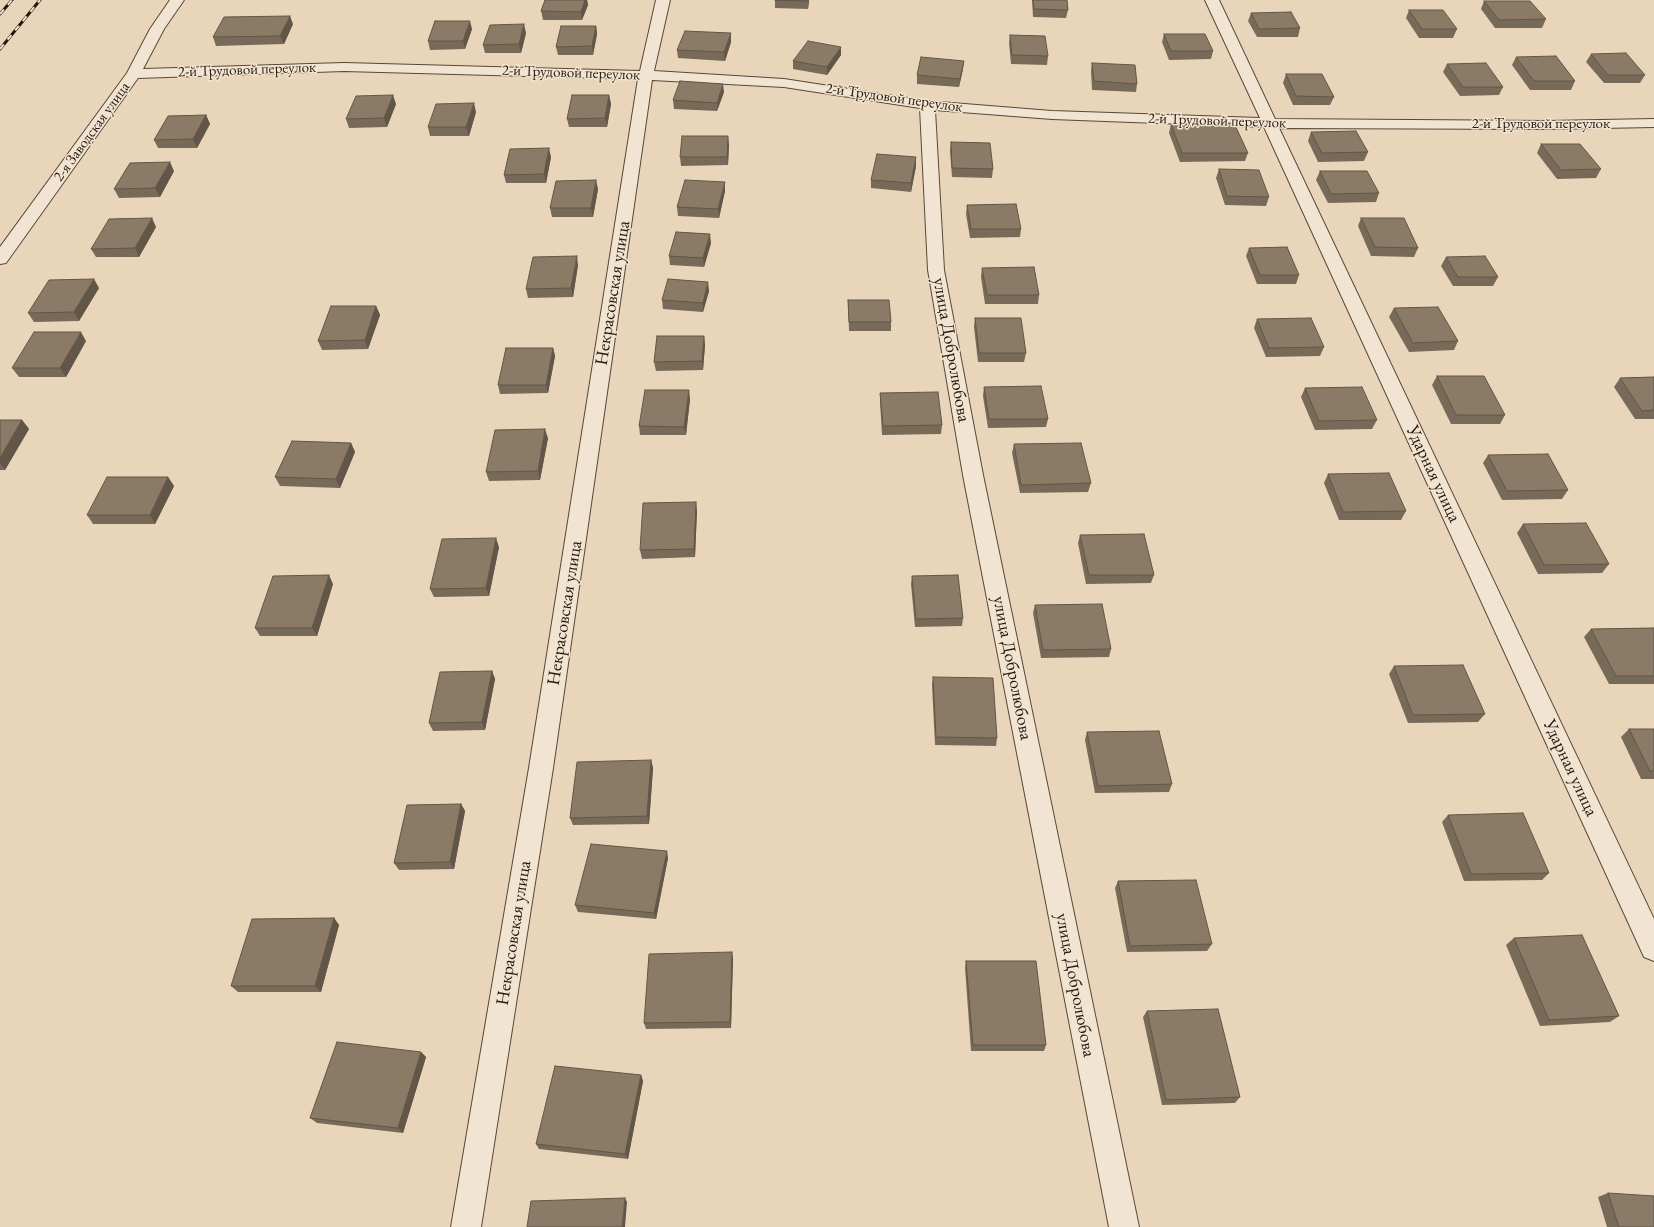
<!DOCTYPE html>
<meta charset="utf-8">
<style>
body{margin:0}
canvas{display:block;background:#e9d6ba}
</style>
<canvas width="1654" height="1227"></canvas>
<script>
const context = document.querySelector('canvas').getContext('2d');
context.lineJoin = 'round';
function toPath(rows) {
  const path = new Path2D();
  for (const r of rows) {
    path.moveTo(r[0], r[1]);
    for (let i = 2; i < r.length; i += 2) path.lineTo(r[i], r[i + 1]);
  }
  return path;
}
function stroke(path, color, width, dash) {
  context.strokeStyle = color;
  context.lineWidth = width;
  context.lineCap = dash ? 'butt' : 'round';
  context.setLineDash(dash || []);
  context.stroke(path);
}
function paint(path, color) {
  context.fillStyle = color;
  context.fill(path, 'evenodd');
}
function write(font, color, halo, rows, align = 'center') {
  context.font = font + ' "EB Garamond",serif';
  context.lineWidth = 3;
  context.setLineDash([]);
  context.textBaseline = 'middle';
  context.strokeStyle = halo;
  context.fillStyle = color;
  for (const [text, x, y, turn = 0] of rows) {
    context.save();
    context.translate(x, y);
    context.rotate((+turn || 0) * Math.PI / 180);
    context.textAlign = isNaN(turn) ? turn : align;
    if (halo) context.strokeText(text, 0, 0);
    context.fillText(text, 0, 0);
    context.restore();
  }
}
const minor = toPath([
 [170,0,184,0,164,29,143,69,344,63,640,71,656,0,670,0,654,71,784,79,927,101,1052,111,1260,118,1205,0,1219,0,1275,119,1547,121,1654,119,1654,127,1547,129,1279,128,1654,919,1654,961,1644,957,1264,127,1052,119,935,110,944,270,983,475,1139,1227,1109,1227,963,475,928,270,920,108,784,87,652,80,553,768,481,1227,451,1227,529,768,638,79,344,71,138,78,6,263,0,264,0,247,127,73,150,29,170,0]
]);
const rail = toPath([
 [0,14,12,0],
 [0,49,40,0]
]);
const wall = toPath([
 [545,0,587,0,588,5,582,20,543,20,541,11],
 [775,0,809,0,808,9,775,8],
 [1032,0,1067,0,1068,10,1066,18,1033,17],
 [1484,1,1546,19,1542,28,1495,28,1481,9],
 [1409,10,1457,29,1453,38,1419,38,1406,18],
 [1251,13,1300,28,1298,37,1257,37,1248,21],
 [293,24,284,44,216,46,213,37],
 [596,26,597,34,593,55,558,55,556,47],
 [472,29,465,49,430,50,428,41],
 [526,33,521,53,485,53,483,45],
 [1164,34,1213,51,1211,59,1169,60,1162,42],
 [1010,35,1048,56,1047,65,1011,64,1009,43],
 [731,42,725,61,678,58,677,50],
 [1591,54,1645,75,1640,83,1604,83,1586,62],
 [841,55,827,75,793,69,793,61],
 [1516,57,1575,81,1571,90,1530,90,1512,65],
 [1092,63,1137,84,1136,92,1092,90,1091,71],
 [1447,64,1503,87,1499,95,1460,96,1443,72],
 [963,69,959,87,917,84,917,75],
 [1286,74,1334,97,1330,105,1293,105,1283,83],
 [724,92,717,111,674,109,673,100],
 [609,95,611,104,607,127,569,127,567,119],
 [396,104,387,127,349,128,346,119],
 [476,112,469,136,430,136,428,127],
 [206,115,210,124,197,148,158,148,154,140],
 [1171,124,1248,153,1245,161,1180,162,1169,133],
 [1311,132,1368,152,1364,161,1318,162,1308,141],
 [951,142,993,169,992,178,952,177,950,151],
 [729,144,728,165,681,166,680,157],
 [1541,144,1601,169,1596,178,1557,179,1537,153],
 [551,157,546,183,506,183,504,175],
 [916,166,911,192,871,188,871,180],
 [1219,169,1269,197,1266,206,1225,205,1216,178],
 [174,171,160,197,119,198,114,189],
 [1320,171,1379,193,1376,202,1328,203,1316,180],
 [598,189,593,217,552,217,550,208],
 [725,191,719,218,678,216,677,207],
 [967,205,1021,229,1020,237,970,238,966,214],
 [1361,218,1418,248,1414,257,1371,256,1358,226],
 [156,227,139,257,96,257,91,249],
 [711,243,704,267,670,265,669,256],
 [1249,248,1299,275,1296,284,1257,284,1246,256],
 [1446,257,1498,277,1493,286,1453,286,1441,266],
 [578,265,573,297,528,298,526,289],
 [982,268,1039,295,1038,304,985,304,981,277],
 [99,288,79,321,34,322,28,313],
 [709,291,703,312,663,309,662,300],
 [848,300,891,322,891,331,849,331],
 [376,306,380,315,368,349,322,350,318,341],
 [1394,308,1458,341,1454,350,1409,352,1389,317],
 [975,318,1026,353,1024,362,978,362,974,327],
 [1257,319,1324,347,1320,356,1266,357,1254,328],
 [704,336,705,345,703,370,656,371,654,362],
 [86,341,66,377,19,377,12,368],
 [553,348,555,356,548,393,500,394,498,385],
 [1437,376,1505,415,1500,424,1451,424,1432,385],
 [1654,377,1654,419,1635,419,1614,387,1620,378],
 [984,387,1048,419,1046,427,988,428,983,396],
 [1305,388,1377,420,1372,429,1315,430,1301,397],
 [880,393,942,425,941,434,882,435,880,402],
 [690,399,686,435,640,435,639,426],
 [0,420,22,420,29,429,5,470,0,470],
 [548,438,540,480,489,481,486,472],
 [351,443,355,452,340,488,280,486,275,477],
 [1014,444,1091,483,1088,492,1020,493,1012,453],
 [1488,455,1568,490,1562,499,1502,500,1483,463],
 [1328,474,1406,511,1401,520,1339,520,1324,483],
 [168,477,174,486,155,524,93,524,87,515],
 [697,510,695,557,642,559,640,550],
 [1523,524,1609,564,1602,573,1538,574,1517,533],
 [1080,535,1154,575,1151,583,1086,584,1078,543],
 [499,547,489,596,434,597,430,589],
 [912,576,963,618,962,626,915,627,911,584],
 [333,584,317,636,260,636,255,628],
 [1035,605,1111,649,1109,657,1041,658,1033,613],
 [1654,628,1654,684,1609,684,1584,637,1591,629],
 [1394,666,1485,714,1478,722,1408,723,1389,674],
 [492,671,495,679,485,730,433,731,429,723],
 [933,677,997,738,996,746,935,745,932,685],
 [1629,729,1654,729,1654,779,1641,779,1621,737],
 [1087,732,1172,784,1169,792,1095,793,1085,740],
 [651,760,653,768,649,824,573,825,570,818],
 [461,804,465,811,454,869,399,870,394,863],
 [1448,815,1549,873,1542,880,1464,881,1442,822],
 [668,858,656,919,578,912,575,905],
 [1118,881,1212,944,1207,951,1127,952,1115,888],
 [334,918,339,925,321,992,238,992,231,986],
 [1514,938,1619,1016,1610,1022,1540,1026,1506,945],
 [733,958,731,1028,646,1029,644,1023],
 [966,961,1046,1045,1044,1051,971,1051,965,968],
 [1147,1011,1240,1097,1235,1103,1162,1105,1143,1017],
 [421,1052,426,1057,403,1133,317,1123,310,1118],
 [641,1075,643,1081,628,1159,539,1149,536,1144],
 [1608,1193,1654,1227,1607,1227,1598,1197]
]);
const shadedWall = toPath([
 [585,0,587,0,588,5,582,20,581,12],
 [808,0,809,0,808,9],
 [290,16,293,24,284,44,280,36],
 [470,21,472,29,465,49,463,41],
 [524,24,526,33,521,53,519,44],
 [596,26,597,34,593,55,592,46],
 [731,33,731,42,725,61,724,52],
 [841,47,841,55,827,75,827,67],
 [964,61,963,69,959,87,960,79],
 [723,84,724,92,717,111,717,103],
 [393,95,396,104,387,127,384,118],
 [609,95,611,104,607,127,605,118],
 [474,103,476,112,469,136,466,127],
 [206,115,210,124,197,148,193,139],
 [728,136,729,144,728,165,727,157],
 [549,148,551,157,546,183,544,174],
 [916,157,916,166,911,192,911,183],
 [170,162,174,171,160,197,155,188],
 [596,180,598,189,593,217,591,208],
 [725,182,725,191,719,218,718,209],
 [152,218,156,227,139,257,135,248],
 [710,234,711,243,704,267,703,258],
 [577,256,578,265,573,297,571,288],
 [94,279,99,288,79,321,74,312],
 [708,282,709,291,703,312,703,303],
 [376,306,380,315,368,349,365,340],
 [81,332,86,341,66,377,60,368],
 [704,336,705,345,703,370,702,361],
 [553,348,555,356,548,393,546,385],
 [689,390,690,399,686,435,684,427],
 [22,420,29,429,5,470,0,463,0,458],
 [545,429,548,438,540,480,538,471],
 [351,443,355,452,340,488,336,479],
 [168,477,174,486,155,524,150,515],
 [696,502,697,510,695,557,694,549],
 [496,538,499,547,489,596,486,588],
 [329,575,333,584,317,636,312,628],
 [492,671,495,679,485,730,482,722],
 [651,760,653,768,649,824,647,816],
 [461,804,465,811,454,869,450,862],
 [667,851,668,858,656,919,654,913],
 [334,918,339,925,321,992,315,986],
 [732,952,733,958,731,1028,730,1022],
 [421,1052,426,1057,403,1133,398,1128],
 [641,1075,643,1081,628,1159,625,1154],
 [625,1198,627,1202,625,1227,622,1227]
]);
const building = toPath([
 [545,0,585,0,581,12,541,11,545,0],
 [775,0,808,0,808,1,775,0],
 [1033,0,1067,0,1068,10,1034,9,1033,0],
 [1484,1,1530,1,1546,19,1499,20,1484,1],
 [1409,10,1443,10,1457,29,1422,29,1409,10],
 [1291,12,1300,28,1259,29,1251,13,1291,12],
 [290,16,280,36,213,37,224,17,290,16],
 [435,21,470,21,463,41,428,41,435,21],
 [524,24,519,44,483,45,490,25,524,24],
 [561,26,596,26,592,46,556,47,561,26],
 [685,31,731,33,724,52,677,50,685,31],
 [1164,34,1205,34,1213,51,1171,51,1164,34],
 [1010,35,1045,36,1048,56,1012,55,1010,35],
 [808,41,841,47,827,67,793,61,808,41],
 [1626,53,1645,75,1608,75,1591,54,1626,53],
 [1556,56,1575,81,1534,81,1516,57,1556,56],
 [921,57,964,61,960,79,917,75,921,57],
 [1092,63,1135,65,1137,84,1094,81,1092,63],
 [1486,63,1503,87,1463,87,1447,64,1486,63],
 [1286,74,1322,74,1334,97,1296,96,1286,74],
 [680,81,723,84,717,103,673,100,680,81],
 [393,95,384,118,346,119,356,96,393,95],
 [572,95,609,95,605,118,567,119,572,95],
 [474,103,466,127,428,127,436,104,474,103],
 [206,115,193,139,154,140,168,116,206,115],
 [1234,123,1248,153,1182,153,1171,124,1234,123],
 [1356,131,1368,152,1322,153,1311,132,1356,131],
 [682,136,728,136,727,157,680,157,682,136],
 [951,142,990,143,993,169,952,168,951,142],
 [1541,144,1580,144,1601,169,1561,170,1541,144],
 [549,148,544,174,504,175,510,149,549,148],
 [877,154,916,157,911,183,871,180,877,154],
 [170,162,155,188,114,189,130,163,170,162],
 [1219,169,1259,170,1269,197,1227,196,1219,169],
 [1320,171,1367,171,1379,193,1331,194,1320,171],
 [596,180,591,208,550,208,556,181,596,180],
 [685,180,725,182,718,209,677,207,685,180],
 [1016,204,1021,229,971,229,967,205,1016,204],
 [152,218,135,248,91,249,109,219,152,218],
 [1361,218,1404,218,1418,248,1375,247,1361,218],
 [676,232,710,234,703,258,669,256,676,232],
 [1287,247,1299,275,1260,275,1249,248,1287,247],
 [577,256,571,288,526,289,533,257,577,256],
 [1485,256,1498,277,1458,277,1446,257,1485,256],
 [1034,267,1039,295,987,295,982,268,1034,267],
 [94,279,74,312,28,313,49,280,94,279],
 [668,279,708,282,703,303,662,300,668,279],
 [848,300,889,300,891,322,849,322,848,300],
 [331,306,376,306,365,340,318,341,331,306],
 [1438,307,1458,341,1413,343,1394,308,1438,307],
 [975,318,1021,318,1026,353,979,353,975,318],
 [1311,318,1324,347,1269,348,1257,319,1311,318],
 [34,332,81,332,60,368,12,368,34,332],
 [657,336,704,336,702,361,654,362,657,336],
 [506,348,553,348,546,385,498,385,506,348],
 [1437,376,1484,376,1505,415,1456,415,1437,376],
 [1654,377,1654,410,1642,411,1620,378,1654,377],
 [1041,386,1048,419,989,419,984,387,1041,386],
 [1362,387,1377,420,1319,421,1305,388,1362,387],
 [645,390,689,390,684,427,639,426,645,390],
 [938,392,942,425,883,426,880,393,938,392],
 [0,420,22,420,0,458,0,420],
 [545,429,538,471,486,472,495,430,545,429],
 [292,441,351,443,336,479,275,477,292,441],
 [1081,443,1091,483,1021,485,1014,444,1081,443],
 [1548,454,1568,490,1507,491,1488,455,1548,454],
 [1389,473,1406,511,1343,512,1328,474,1389,473],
 [107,477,168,477,150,515,87,515,107,477],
 [696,502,694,549,640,550,643,503,696,502],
 [1586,523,1609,564,1544,565,1523,524,1586,523],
 [1144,534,1154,575,1089,575,1080,535,1144,534],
 [496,538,486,588,430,589,442,539,496,538],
 [329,575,312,628,255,628,273,576,329,575],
 [958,575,963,618,916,619,912,576,958,575],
 [1102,604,1111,649,1043,650,1035,605,1102,604],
 [1654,628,1654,676,1616,676,1591,629,1654,628],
 [1463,665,1485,714,1413,715,1394,666,1463,665],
 [492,671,482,722,429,723,440,672,492,671],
 [933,677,993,678,997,738,936,737,933,677],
 [1629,729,1654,729,1654,771,1650,771,1629,729],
 [1159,731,1172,784,1098,786,1087,732,1159,731],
 [651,760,647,816,570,818,577,762,651,760],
 [461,804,450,862,394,863,407,805,461,804],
 [1523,813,1549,873,1471,874,1448,815,1523,813],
 [591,844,667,851,654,913,575,905,591,844],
 [1196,880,1212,944,1130,946,1118,881,1196,880],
 [334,918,315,986,231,986,252,919,334,918],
 [1582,935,1619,1016,1549,1020,1514,938,1582,935],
 [732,952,730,1022,644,1023,649,954,732,952],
 [966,961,1036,961,1046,1045,973,1045,966,961],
 [1218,1009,1240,1097,1166,1100,1147,1011,1218,1009],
 [337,1042,421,1052,398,1128,310,1118,337,1042],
 [555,1066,641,1075,625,1154,536,1144,555,1066],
 [1608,1193,1654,1196,1654,1227,1619,1227,1608,1193],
 [625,1198,622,1227,527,1227,531,1201,625,1198]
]);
const farStreetnames = [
 ["2-й Трудовой переулок",247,70,-2],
 ["2-й Трудовой переулок",571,73,2],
 ["2-й Трудовой переулок",894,98,8],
 ["2-й Трудовой переулок",1217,121,2],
 ["2-й Трудовой переулок",1541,124],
 ["2-я Заводская улица",92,132,-54]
];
const streetNames = [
 ["Некрасовская улица",613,293,-81],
 ["улица Добролюбова",951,350,80],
 ["Ударная улица",1433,474,65],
 ["Некрасовская улица",565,613,-81],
 ["улица Добролюбова",1012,668,79],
 ["Ударная улица",1570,768,65],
 ["Некрасовская улица",514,933,-81],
 ["улица Добролюбова",1075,985,79]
];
stroke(minor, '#574837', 2);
paint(minor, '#f1e4d2');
stroke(rail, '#26180b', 3);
stroke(rail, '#f1e4d2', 2, [6]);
paint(wall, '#786a58');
paint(shadedWall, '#615647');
paint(building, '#8b7b66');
stroke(building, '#615647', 1);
write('15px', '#26180b', '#f1e4d2', farStreetnames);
write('18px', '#26180b', '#f1e4d2', streetNames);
</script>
